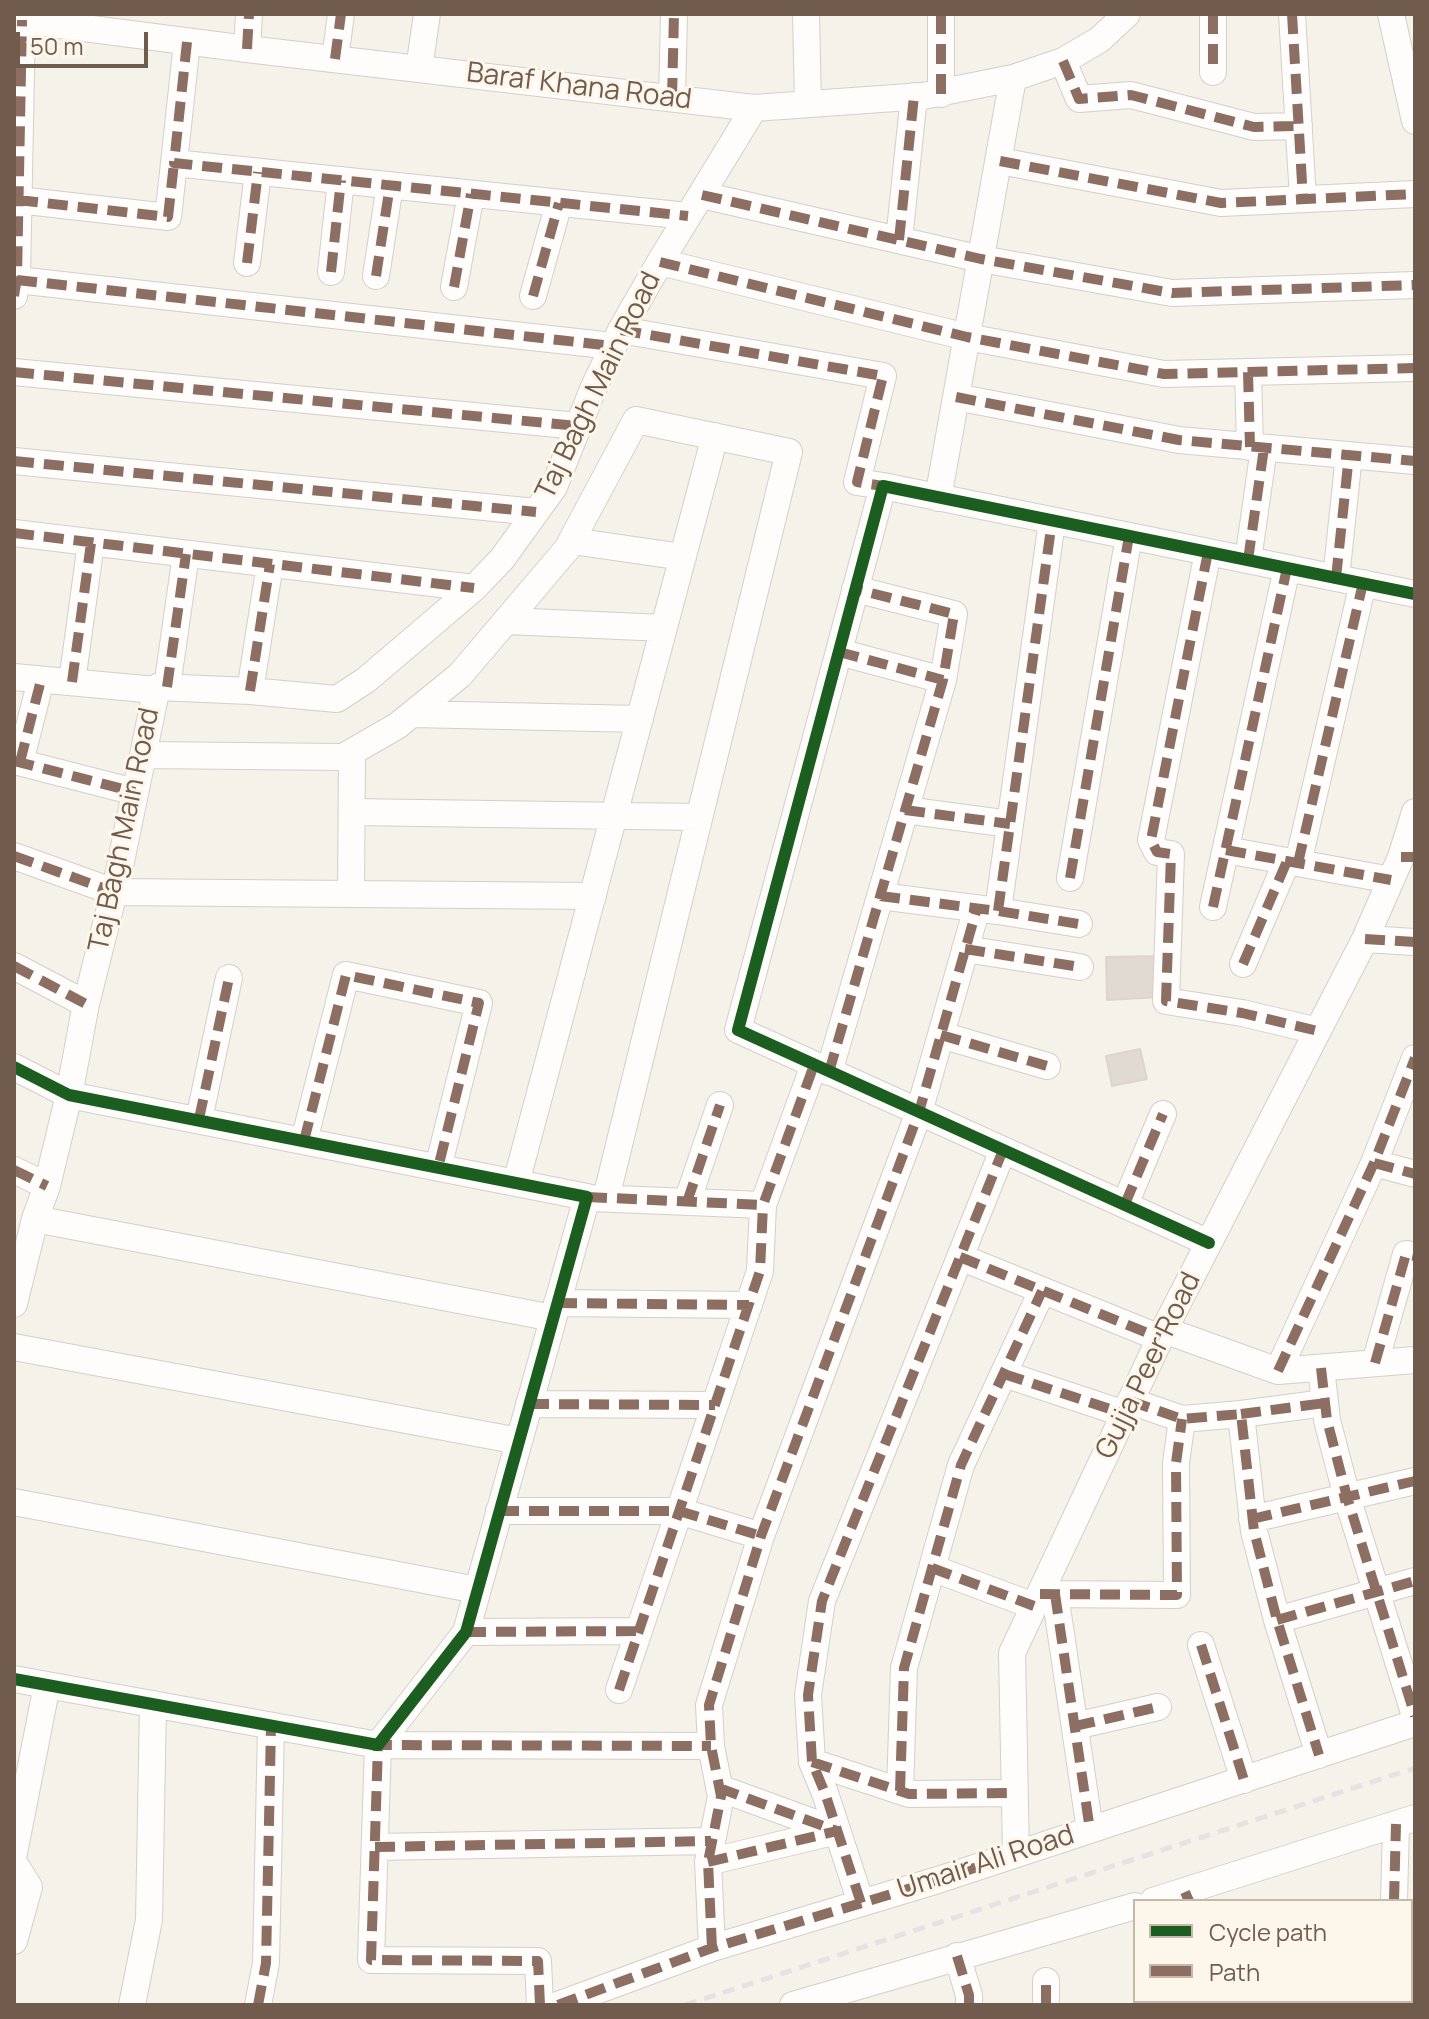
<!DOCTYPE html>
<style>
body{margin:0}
#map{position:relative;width:1429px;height:2019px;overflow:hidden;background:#f5f2ea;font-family:Manrope,sans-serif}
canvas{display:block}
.frame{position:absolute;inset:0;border:16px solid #715b4d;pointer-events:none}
.legend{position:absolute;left:1133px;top:1899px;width:280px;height:104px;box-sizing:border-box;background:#fdf7eb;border:2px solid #c5b9ac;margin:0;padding:10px 14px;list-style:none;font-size:24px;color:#715b4d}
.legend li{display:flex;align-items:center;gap:16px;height:40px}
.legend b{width:40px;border:2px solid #c5b9ac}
.scale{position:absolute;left:16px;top:32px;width:132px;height:36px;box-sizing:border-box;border:4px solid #715b4d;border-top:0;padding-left:10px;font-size:24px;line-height:28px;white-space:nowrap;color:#715b4d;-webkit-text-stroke:6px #fdf7eb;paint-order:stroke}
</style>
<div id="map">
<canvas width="1429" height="2019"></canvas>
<div class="frame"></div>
<ul class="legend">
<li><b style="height:10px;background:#1b5e20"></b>Cycle path</li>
<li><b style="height:10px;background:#8d6e63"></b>Path</li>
</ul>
<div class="scale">50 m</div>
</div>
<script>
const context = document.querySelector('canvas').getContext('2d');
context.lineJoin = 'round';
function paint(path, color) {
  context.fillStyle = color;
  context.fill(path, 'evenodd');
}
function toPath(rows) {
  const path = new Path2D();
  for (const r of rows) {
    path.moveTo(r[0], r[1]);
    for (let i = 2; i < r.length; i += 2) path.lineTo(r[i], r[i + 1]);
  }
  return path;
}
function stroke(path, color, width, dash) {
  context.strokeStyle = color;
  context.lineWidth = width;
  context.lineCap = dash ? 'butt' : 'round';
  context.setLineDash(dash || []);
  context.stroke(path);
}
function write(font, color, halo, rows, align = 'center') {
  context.font = font + ' Manrope,sans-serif';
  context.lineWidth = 6;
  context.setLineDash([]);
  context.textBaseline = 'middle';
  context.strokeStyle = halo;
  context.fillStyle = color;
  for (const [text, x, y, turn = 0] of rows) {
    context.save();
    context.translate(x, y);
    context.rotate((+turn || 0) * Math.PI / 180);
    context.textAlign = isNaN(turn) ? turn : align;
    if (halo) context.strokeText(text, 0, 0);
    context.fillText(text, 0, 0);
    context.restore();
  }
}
const building = toPath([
 [1159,956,1160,997,1107,1000,1106,957,1159,956],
 [1140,1049,1147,1079,1112,1086,1106,1056,1140,1049]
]);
const minor = toPath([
 [806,14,808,104],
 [941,14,941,94],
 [1213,14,1213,72],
 [1292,14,1303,199],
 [1391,14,1415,121],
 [14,19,247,49,754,108,923,96,1013,78,1063,61,1099,40,1127,14],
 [187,42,174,163,688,216],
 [247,49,249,14],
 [335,59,341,14],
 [1063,61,1079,99,1131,95,1254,127,1299,126],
 [419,69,427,14],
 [672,98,674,14],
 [1000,161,1221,203,1415,194],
 [702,195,981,259,1172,293,1415,285],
 [18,200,168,217,174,163],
 [899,240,914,96],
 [660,262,967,337,1164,374,1415,368],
 [247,263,258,172],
 [331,272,341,180],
 [376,276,390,185],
 [17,280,613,346],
 [454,287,471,194],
 [14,296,17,278,22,20],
 [533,296,559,203],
 [621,330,883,376,857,482,883,486],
 [14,372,578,426],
 [1248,372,1250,447],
 [956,397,1179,440,1415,461],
 [14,461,536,512],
 [938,498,1013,78],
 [14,533,474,588],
 [572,541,683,557],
 [1208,552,1151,840,1157,852,1171,854,1166,1001,1242,1013,1318,1031],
 [1248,560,1264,448],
 [1336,578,1349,455],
 [507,621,664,628],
 [839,652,943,680],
 [14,677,156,690],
 [72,682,91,543],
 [167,687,186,554],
 [250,691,270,564],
 [412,714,640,719],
 [143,755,343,757,397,726,460,675,567,549,636,420,789,452,606,1198],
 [14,761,135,792],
 [20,762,41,680],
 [905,810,1010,824],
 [352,812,699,817],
 [1226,850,1391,880],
 [14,856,114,892,593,896],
 [1298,863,1363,583],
 [1070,878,1129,536],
 [351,894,352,752],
 [880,896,998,911,1079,924],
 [1213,907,1287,568],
 [998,911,1052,521],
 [1365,939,1415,942],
 [965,949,1080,967],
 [1243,964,1287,861],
 [14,966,86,1004],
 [941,1035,1047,1066],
 [14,1067,69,1095,587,1197,466,1632,378,1745,14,1679],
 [829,1072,943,680,954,614,855,589],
 [199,1119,229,978],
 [304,1141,346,975,479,1003,438,1168],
 [1374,1163,1415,1174],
 [14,1170,47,1186],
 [516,1183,715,436],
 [591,1198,763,1205,814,1065],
 [687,1202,720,1105],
 [1125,1204,1163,1114],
 [35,1219,553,1318],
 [1209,1243,738,1030,883,486,1415,594],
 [960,1257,1160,1338],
 [557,1303,749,1305],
 [14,1304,35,1219,47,1186,69,1095,86,1004,118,876,157,687,250,691,337,699,366,680,474,588,502,559,554,487,593,389,621,330,660,262,754,108],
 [1164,1330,1278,1371,1415,1360],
 [14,1347,519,1441],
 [1375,1363,1406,1254,1415,1256],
 [1321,1368,1327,1420,1347,1497,1415,1716],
 [1278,1371,1374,1163,1415,1058],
 [1004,1374,1125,1414],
 [1130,1401,1182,1419,1241,1414,1254,1531,1277,1620,1319,1755],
 [529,1404,715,1405],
 [1241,1414,1325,1403],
 [14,1502,477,1590],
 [499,1511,679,1511,761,1536],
 [1252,1519,1415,1481],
 [932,1568,1034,1606],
 [1040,1594,1177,1595,1176,1463,1182,1419],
 [1055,1594,1090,1830],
 [1277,1620,1415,1581],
 [466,1632,638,1631],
 [1201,1645,1244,1780],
 [619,1690,760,1271,763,1205],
 [1075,1726,1158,1707],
 [812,1762,909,1794,1015,1793],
 [719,1788,837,1831],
 [900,1791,904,1668,932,1568,961,1465,1042,1291],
 [375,1847,711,1841],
 [14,1853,47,1685],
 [1016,1854,1012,1653,1164,1330,1365,939,1401,857,1415,812],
 [708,1862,837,1831],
 [14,1863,29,1887,14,1941],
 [1153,1901,1415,1818],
 [1394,1901,1396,1824],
 [861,1903,825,1793,812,1762,808,1695,822,1601,1003,1150],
 [712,1948,708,1862,721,1796,711,1746,709,1705,761,1536,919,1112,977,908],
 [957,1956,969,1995,969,2005],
 [132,2005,149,1920,153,1704],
 [258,2005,266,1963,271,1726],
 [540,2005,538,1961,371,1960,378,1745,711,1746],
 [558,2005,712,1948,938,1880,1415,1723],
 [793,2005,1135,1906],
 [1046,2005,1046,1981],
 [1201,2005,1202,2001],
 [1308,2005,1308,2001],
 [1391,2005,1392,2001]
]);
const rail = toPath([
 [685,2005,1415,1768]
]);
const quiet = toPath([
 [941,14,941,94],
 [1213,14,1213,72],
 [1292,14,1303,199],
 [187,42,174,163,688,216],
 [247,49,249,14],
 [335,59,341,14],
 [1063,61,1079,99,1131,95,1254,127,1299,126],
 [672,98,674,14],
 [1000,161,1221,203,1415,194],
 [702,195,981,259,1172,293,1415,285],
 [18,200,168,217,174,163],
 [899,240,914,96],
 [660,262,967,337,1164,374,1415,368],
 [247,263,258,172],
 [331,272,341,180],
 [376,276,390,185],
 [17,280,613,346],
 [454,287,471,194],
 [14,296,17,278,22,20],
 [533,296,559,203],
 [621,330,883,376,857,482,883,486],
 [14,372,578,426],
 [1248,372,1250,447],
 [956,397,1179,440,1415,461],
 [14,461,536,512],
 [14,533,474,588],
 [1208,552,1151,840,1157,852,1171,854,1166,1001,1242,1013,1318,1031],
 [1248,560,1264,448],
 [1336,578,1349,455],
 [839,652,943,680],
 [72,682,91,543],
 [167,687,186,554],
 [250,691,270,564],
 [14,761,135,792],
 [20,762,41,680],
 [905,810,1010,824],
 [1226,850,1391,880],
 [14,856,114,892],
 [1401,857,1415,857],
 [1298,863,1363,583],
 [1070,878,1129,536],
 [880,896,998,911,1079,924],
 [1213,907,1287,568],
 [998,911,1052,521],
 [1365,939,1415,942],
 [965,949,1080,967],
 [1243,964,1287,861],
 [14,966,86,1004],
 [941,1035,1047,1066],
 [829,1072,943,680,954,614,855,589],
 [199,1119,229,978],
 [304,1141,346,975,479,1003,438,1168],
 [1374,1163,1415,1174],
 [14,1170,47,1186],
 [587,1197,763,1205,814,1065],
 [687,1202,720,1105],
 [1125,1204,1163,1114],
 [960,1257,1160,1338],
 [557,1303,749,1305],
 [1375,1363,1406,1254,1415,1256],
 [1321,1368,1327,1420,1347,1497,1415,1716],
 [1278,1371,1374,1163,1415,1058],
 [1004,1374,1125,1414],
 [1130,1401,1182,1419,1241,1414,1254,1531,1277,1620,1319,1755],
 [529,1404,715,1405],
 [1241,1414,1325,1403],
 [499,1511,679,1511,761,1536],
 [1252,1519,1415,1481],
 [932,1568,1034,1606],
 [1040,1594,1177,1595,1176,1463,1182,1419],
 [1055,1594,1090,1830],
 [1277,1620,1415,1581],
 [466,1632,638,1631],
 [1201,1645,1244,1780],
 [619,1690,760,1271,763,1205],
 [1075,1726,1158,1707],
 [812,1762,909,1794,1015,1793],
 [719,1788,837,1831],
 [900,1791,904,1668,932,1568,961,1465,1042,1291],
 [375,1847,711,1841],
 [708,1862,837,1831],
 [1185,1892,1189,1901],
 [1394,1901,1396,1824],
 [861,1903,825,1793,812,1762,808,1695,822,1601,1003,1150],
 [712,1948,708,1862,721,1796,711,1746,709,1705,761,1536,919,1112,977,908],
 [957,1956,969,1995,969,2005],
 [258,2005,266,1963,271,1726],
 [540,2005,538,1961,371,1960,378,1745,711,1746],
 [558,2005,712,1948,938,1880,1016,1854],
 [1046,2005,1046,1981],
 [1201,2005,1202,2001],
 [1308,2005,1308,2001],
 [1391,2005,1392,2001]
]);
const cycleway = toPath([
 [14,1067,69,1095,587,1197,466,1632,378,1745,14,1679],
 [1209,1243,738,1030,883,486,1415,594]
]);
const streetNames = [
 ["Baraf Khana Road",579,87,7],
 ["Taj Bagh Main Road",599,386,-64],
 ["Taj Bagh Main Road",125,830,-78],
 ["Gujja Peer Road",1149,1366,-64],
 ["Umair Ali Road",986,1863,-18]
];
paint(building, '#e1dad2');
stroke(building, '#ddd5cd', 2);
stroke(minor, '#d4cfc8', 28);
stroke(minor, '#fefdfc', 26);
stroke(rail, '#e4e2e4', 5, [12, 8]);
stroke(quiet, '#8d6e63', 10, [20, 10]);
stroke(cycleway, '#1b5e20', 12);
write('28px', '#715b4d', '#fdf7eb', streetNames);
</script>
